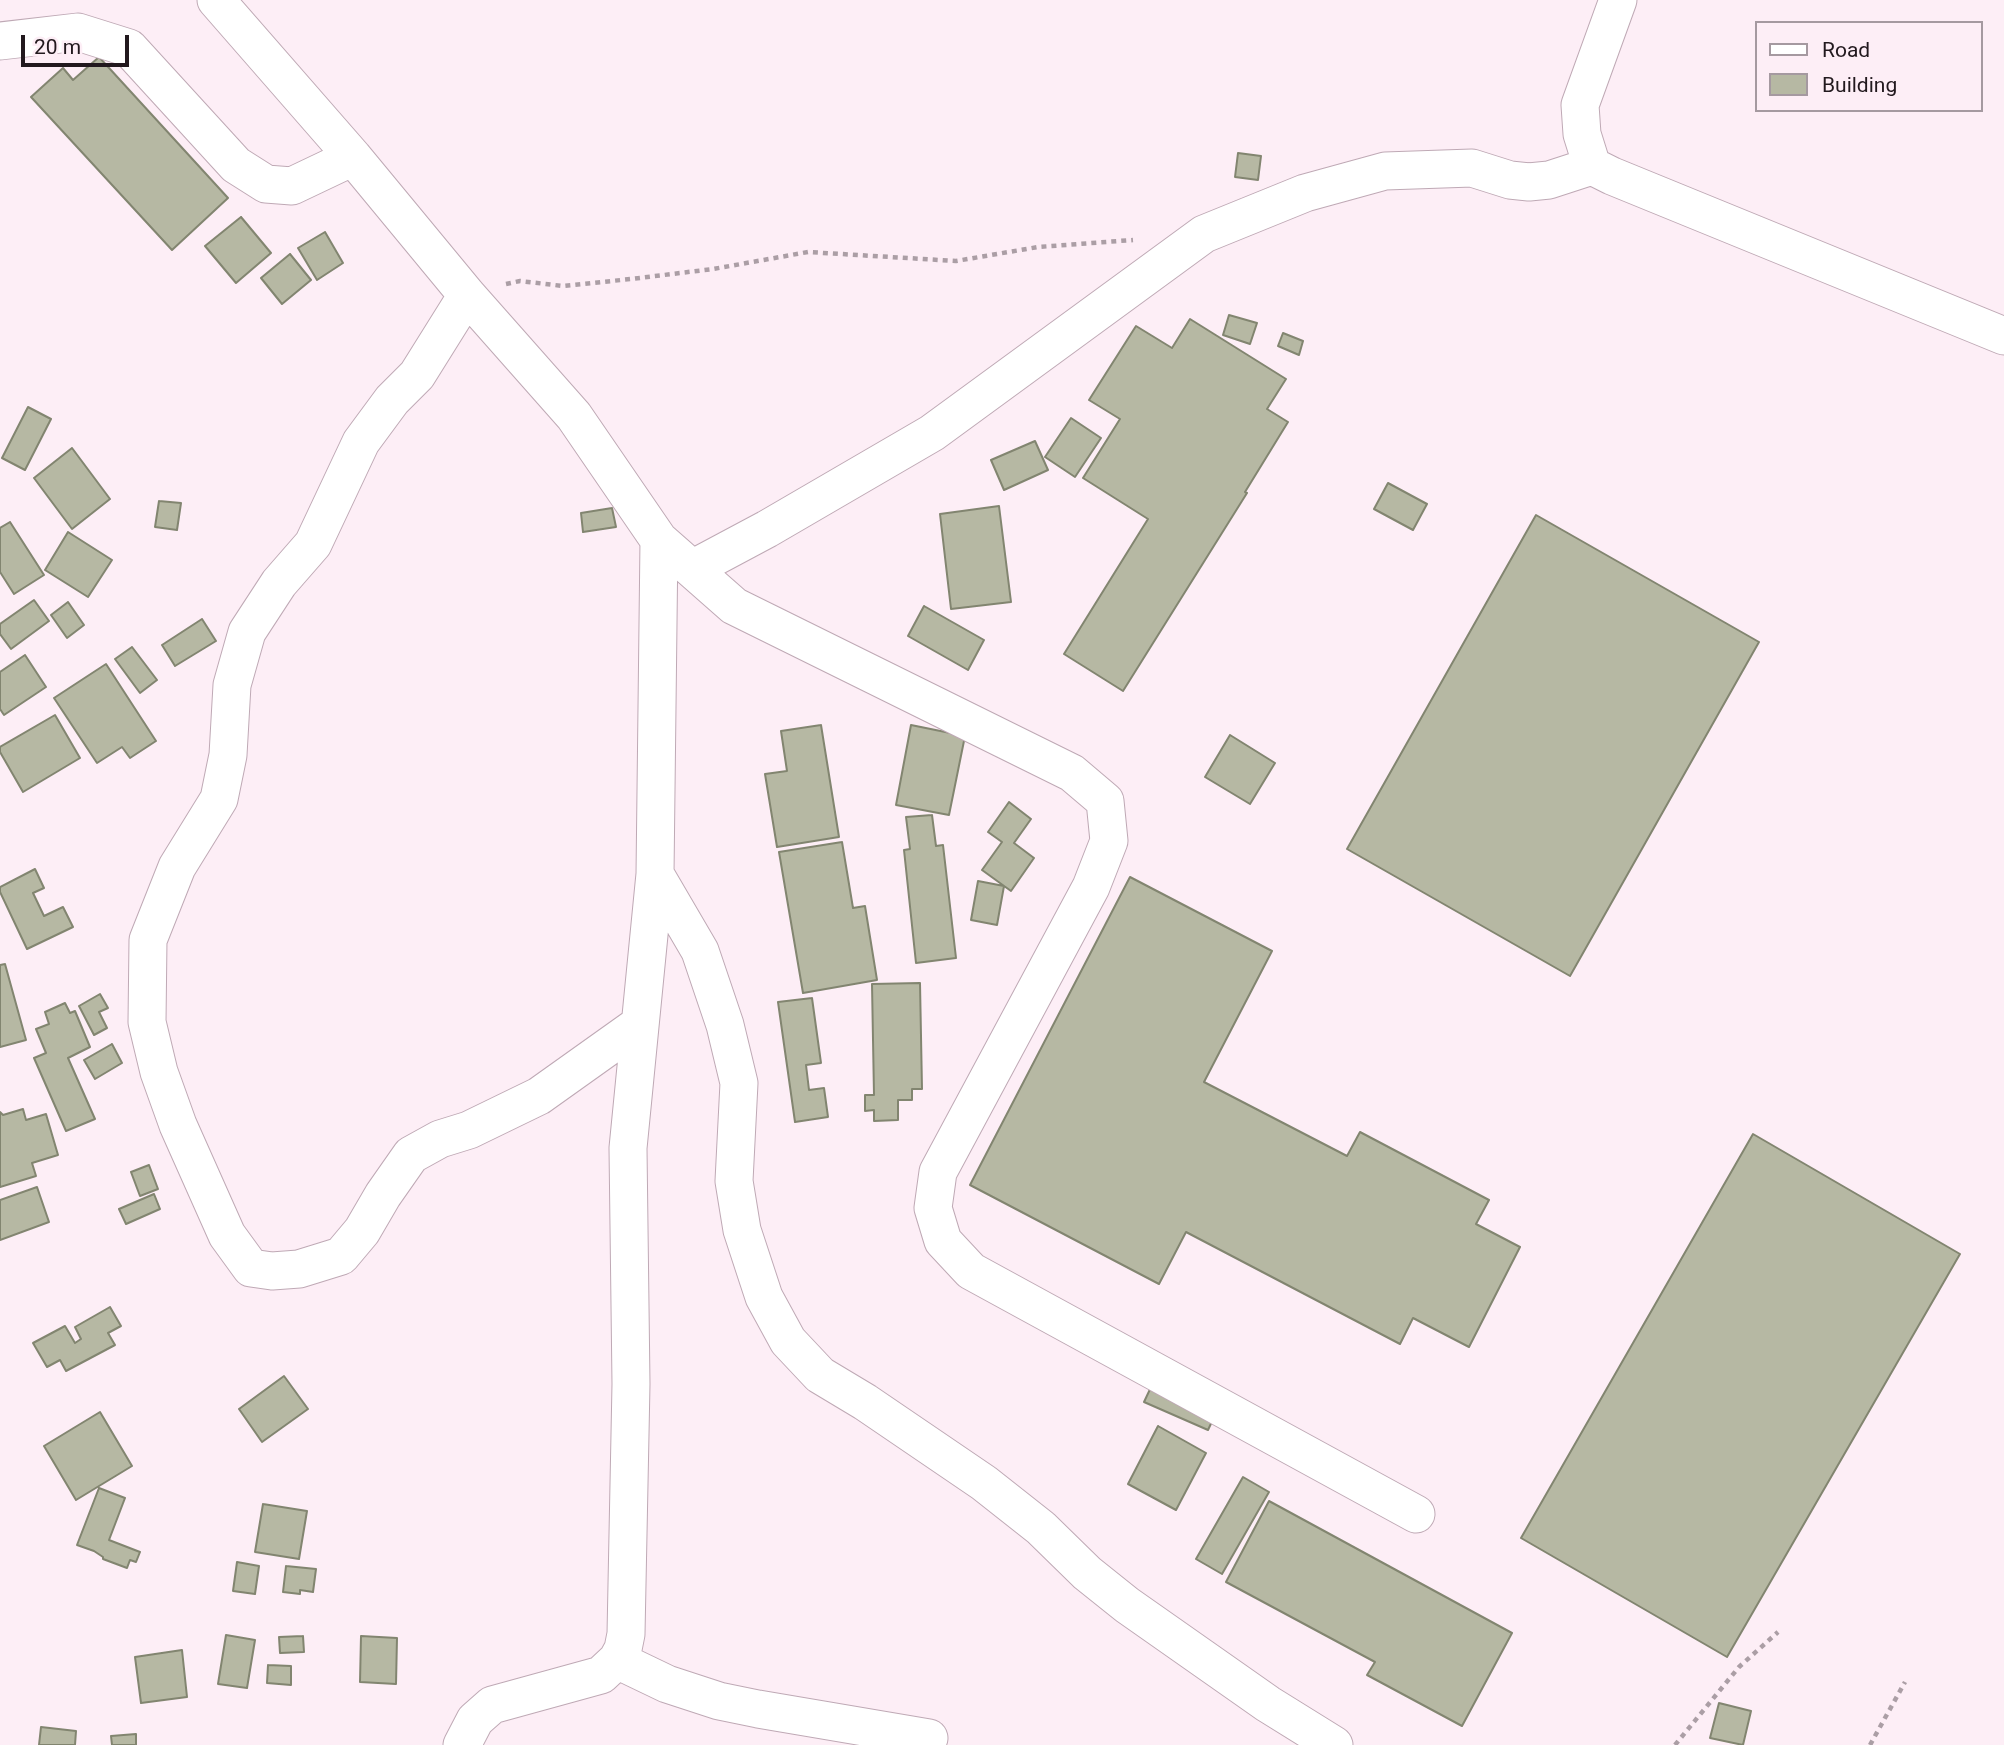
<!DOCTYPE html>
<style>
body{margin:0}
#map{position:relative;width:2004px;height:1745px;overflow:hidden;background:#fdeef6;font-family:Roboto,sans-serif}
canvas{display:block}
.legend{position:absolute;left:1755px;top:21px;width:228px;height:91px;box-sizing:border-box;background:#fdeef6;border:2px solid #a599a0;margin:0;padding:9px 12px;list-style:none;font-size:21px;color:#22191e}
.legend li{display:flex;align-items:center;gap:14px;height:35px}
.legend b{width:35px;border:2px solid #a599a0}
.scale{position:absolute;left:21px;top:35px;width:108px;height:32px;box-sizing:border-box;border:4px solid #22191e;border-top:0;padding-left:9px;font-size:21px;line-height:24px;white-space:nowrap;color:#22191e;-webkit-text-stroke:5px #fdeef6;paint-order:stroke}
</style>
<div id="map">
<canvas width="2004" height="1745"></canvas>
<ul class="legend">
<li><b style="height:9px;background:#fff"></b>Road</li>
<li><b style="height:19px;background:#b6b8a3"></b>Building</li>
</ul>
<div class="scale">20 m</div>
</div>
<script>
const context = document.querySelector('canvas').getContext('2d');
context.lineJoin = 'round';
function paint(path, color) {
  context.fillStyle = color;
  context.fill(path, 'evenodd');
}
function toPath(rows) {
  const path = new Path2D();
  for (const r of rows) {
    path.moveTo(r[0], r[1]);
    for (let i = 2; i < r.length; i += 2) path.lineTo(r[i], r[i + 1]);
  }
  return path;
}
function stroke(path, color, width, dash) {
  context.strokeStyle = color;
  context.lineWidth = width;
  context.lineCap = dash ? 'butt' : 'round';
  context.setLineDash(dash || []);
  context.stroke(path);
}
const building = toPath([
 [99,57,228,198,172,250,31,97,63,68,73,80,99,57],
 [1238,153,1261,156,1258,180,1235,177,1238,153],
 [241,217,271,253,236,283,205,246,241,217],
 [325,232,343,263,317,280,298,248,325,232],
 [290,254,311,280,282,304,261,278,290,254],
 [1229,315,1257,323,1250,344,1223,335,1229,315],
 [1190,319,1286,379,1267,409,1288,422,1245,492,1247,493,1123,691,1064,654,1148,519,1083,478,1120,419,1089,400,1136,326,1172,348,1190,319],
 [1283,333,1303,341,1299,355,1278,346,1283,333],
 [28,407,51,419,25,470,2,458,28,407],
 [1071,418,1101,438,1075,477,1045,457,1071,418],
 [1035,441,1048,470,1004,490,991,460,1035,441],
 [72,448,110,499,72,529,34,478,72,448],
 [1388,483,1427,504,1413,530,1374,509,1388,483],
 [159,501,181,503,177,530,155,527,159,501],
 [999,506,1011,602,951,609,940,514,999,506],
 [612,508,616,527,583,532,581,513,612,508],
 [1536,515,1759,642,1570,976,1347,849,1536,515],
 [10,522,44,575,14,594,0,572,0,528,10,522],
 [68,532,112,560,88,597,45,570,68,532],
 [34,600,49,621,11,649,0,634,0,624,34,600],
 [68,602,84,625,67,638,51,615,68,602],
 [924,606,984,640,968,670,908,636,924,606],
 [202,619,216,641,175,666,162,645,202,619],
 [132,647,157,680,140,693,115,659,132,647],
 [25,655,46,687,4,715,0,709,0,672,25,655],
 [106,664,156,741,130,758,122,747,97,763,54,698,106,664],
 [55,715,80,758,23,792,0,752,0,747,55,715],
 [821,725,839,837,777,847,765,774,787,771,781,731,821,725],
 [911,725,965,736,949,815,896,805,911,725],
 [1230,735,1275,763,1250,804,1205,777,1230,735],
 [1009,802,1031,819,1014,843,1034,858,1011,891,982,870,1002,842,988,832,1009,802],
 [932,815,936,846,943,845,956,958,916,963,904,850,910,849,906,817,932,815],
 [842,842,853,908,865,906,877,980,803,993,779,852,842,842],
 [35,869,44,888,33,893,44,916,63,907,73,927,27,949,0,892,0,887,35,869],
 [1130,877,1272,951,1204,1082,1347,1156,1360,1132,1489,1200,1476,1224,1520,1247,1469,1347,1413,1318,1400,1344,1186,1232,1159,1284,970,1185,1130,877],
 [978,881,1004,886,997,925,971,920,978,881],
 [5,964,26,1040,0,1047,0,965,5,964],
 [920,983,922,1089,912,1089,912,1100,898,1100,898,1120,874,1121,874,1110,865,1111,865,1095,874,1095,872,984,920,983],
 [100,994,108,1008,99,1012,107,1028,94,1035,79,1006,100,994],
 [812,998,821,1063,806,1065,809,1090,824,1088,828,1117,795,1122,778,1002,812,998],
 [65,1003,70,1013,75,1011,90,1047,68,1058,95,1119,66,1131,34,1058,46,1053,36,1029,49,1024,45,1012,65,1003],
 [112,1044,122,1063,95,1079,84,1060,112,1044],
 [23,1109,26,1120,46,1114,58,1155,32,1163,36,1176,0,1187,0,1112,3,1115,23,1109],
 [1753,1134,1960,1254,1727,1657,1521,1538,1753,1134],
 [149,1165,158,1189,140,1196,131,1172,149,1165],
 [37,1187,49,1222,0,1240,0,1200,37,1187],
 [154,1194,160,1209,126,1224,119,1209,154,1194],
 [110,1307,121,1326,108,1333,115,1345,66,1371,60,1360,47,1367,33,1343,65,1326,75,1343,81,1339,75,1327,110,1307],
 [284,1376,308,1409,262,1442,239,1409,284,1376],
 [1152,1385,1216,1413,1208,1430,1144,1402,1152,1385],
 [100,1412,132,1466,76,1500,44,1446,100,1412],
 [1158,1426,1206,1453,1176,1510,1128,1484,1158,1426],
 [1243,1477,1269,1492,1222,1574,1196,1559,1243,1477],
 [99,1488,125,1498,109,1540,140,1552,136,1562,130,1560,127,1568,103,1559,103,1557,94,1551,77,1545,99,1488],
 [1269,1501,1512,1633,1462,1726,1367,1675,1375,1662,1226,1582,1269,1501],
 [263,1504,307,1511,299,1559,255,1552,263,1504],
 [237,1562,259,1566,255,1594,233,1591,237,1562],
 [286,1566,316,1569,313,1592,300,1590,300,1594,283,1592,286,1566],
 [226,1635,255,1640,247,1688,218,1684,226,1635],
 [303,1636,304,1652,280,1653,279,1637,303,1636],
 [361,1636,397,1638,396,1684,360,1682,361,1636],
 [182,1650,187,1697,141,1703,135,1657,182,1650],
 [268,1665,291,1666,291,1685,267,1683,268,1665],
 [1719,1703,1751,1711,1743,1745,1710,1738,1719,1703],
 [41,1727,76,1731,75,1745,39,1745,41,1727],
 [136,1734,136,1745,112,1745,111,1736,136,1734]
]);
const path = toPath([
 [506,284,520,281,563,286,631,279,713,269,808,252,956,261,1038,247,1133,240],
 [1675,1745,1739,1667,1778,1632],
 [1870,1745,1905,1682]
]);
const minor = toPath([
 [216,0,353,157,467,295,574,416,659,540,734,606,1072,773,1105,801,1109,841,1091,887,938,1172,933,1208,943,1241,971,1271,1416,1514],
 [1618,0,1580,105,1582,134,1592,166,1612,176,2004,336],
 [0,41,78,32,129,48,236,165,266,184,292,186,353,157],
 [467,295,417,375,392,400,361,442,313,544,279,583,247,632,232,685,228,755,219,799,177,867,148,940,147,1022,159,1072,178,1125,227,1235,251,1268,272,1271,299,1269,341,1256,362,1231,383,1195,411,1155,440,1139,469,1130,539,1096,640,1024],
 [692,569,767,529,932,433,1204,234,1305,193,1385,171,1472,168,1510,180,1529,182,1549,180,1592,166],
 [655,874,700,951,725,1025,739,1083,734,1181,742,1230,764,1297,788,1341,820,1375,865,1402,984,1483,1041,1528,1087,1573,1127,1605,1268,1704,1334,1745],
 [617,1660,667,1684,719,1701,758,1709,929,1738],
 [462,1745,475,1720,492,1705,601,1675,617,1660,623,1649,626,1634,631,1384,628,1148,655,874,659,540]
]);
paint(building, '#b6b8a3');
stroke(building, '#828570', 2);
stroke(minor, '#bfa9b5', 39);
stroke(path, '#ab9ea5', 4.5, [5, 5]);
stroke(minor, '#fff', 37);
</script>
